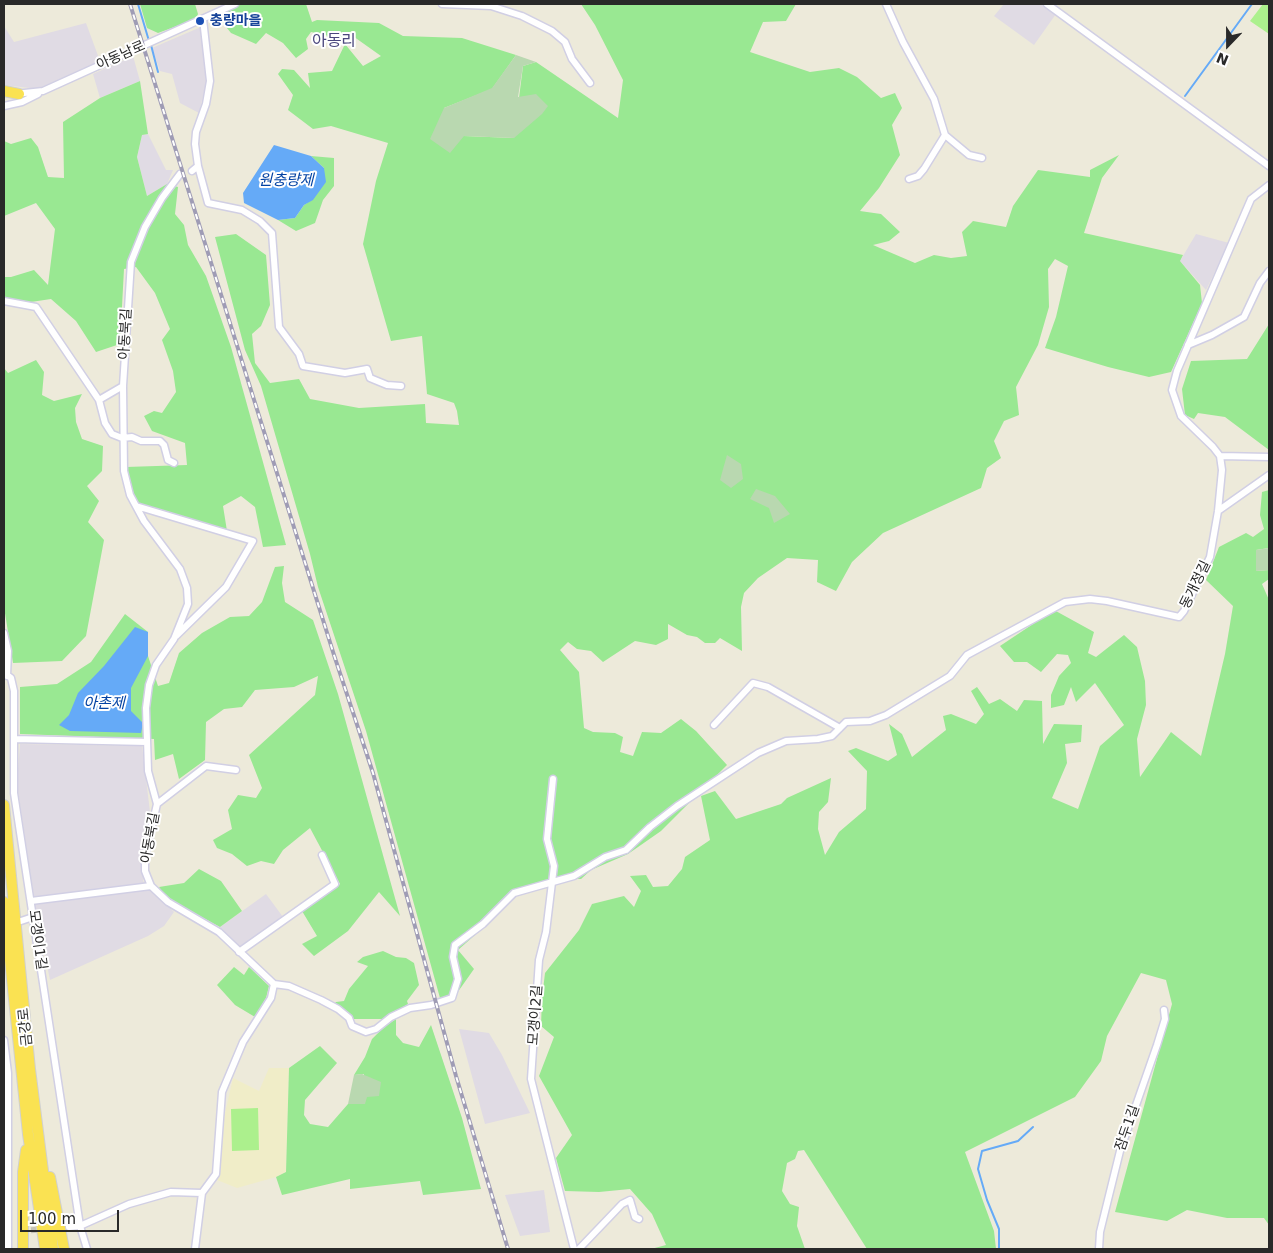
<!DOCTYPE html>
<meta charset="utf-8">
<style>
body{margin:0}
#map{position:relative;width:1273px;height:1253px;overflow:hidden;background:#edeada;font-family:"DejaVu Sans",sans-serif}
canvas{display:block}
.frame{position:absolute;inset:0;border:5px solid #292929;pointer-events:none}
.north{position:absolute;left:1203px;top:20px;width:50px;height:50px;-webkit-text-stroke:4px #fff;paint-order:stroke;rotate:202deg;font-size:14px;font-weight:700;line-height:20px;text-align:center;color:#292929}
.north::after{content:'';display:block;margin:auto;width:18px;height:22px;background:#292929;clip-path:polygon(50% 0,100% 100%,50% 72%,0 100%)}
.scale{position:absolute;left:20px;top:1210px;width:99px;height:22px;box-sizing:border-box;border:2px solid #292929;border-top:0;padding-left:6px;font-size:15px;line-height:18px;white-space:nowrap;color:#292929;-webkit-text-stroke:4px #fff;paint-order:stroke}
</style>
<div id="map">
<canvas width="1273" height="1253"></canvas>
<div class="frame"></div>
<div class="north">N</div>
<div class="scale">100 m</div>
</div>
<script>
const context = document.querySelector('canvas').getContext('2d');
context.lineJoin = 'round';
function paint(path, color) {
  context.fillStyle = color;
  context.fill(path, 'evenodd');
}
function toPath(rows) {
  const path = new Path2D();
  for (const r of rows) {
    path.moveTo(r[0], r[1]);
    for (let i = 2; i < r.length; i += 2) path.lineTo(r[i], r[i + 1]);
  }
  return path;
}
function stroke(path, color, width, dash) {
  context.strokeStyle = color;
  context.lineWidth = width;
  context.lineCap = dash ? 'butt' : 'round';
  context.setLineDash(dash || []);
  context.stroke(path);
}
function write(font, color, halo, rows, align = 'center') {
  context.font = font + ' "DejaVu Sans","Noto Sans KR",sans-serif';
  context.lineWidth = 4;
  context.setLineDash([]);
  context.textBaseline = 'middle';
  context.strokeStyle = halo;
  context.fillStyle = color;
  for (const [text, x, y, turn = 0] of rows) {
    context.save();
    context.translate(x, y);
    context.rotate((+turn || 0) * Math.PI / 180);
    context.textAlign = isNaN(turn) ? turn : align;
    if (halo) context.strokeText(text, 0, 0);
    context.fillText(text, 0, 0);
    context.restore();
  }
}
const industrial = toPath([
 [1004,4,1042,4,1056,14,1034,45,994,16],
 [86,23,100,61,38,89,4,85,4,26,14,42],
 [201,27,206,83,199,113,180,103,172,74,160,71,152,48],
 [133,56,140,81,100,98,93,74],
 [148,134,166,170,173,170,167,184,147,196,137,157,142,135],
 [1196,234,1229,243,1206,290,1180,261],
 [20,744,142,746,150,812,143,881,174,912,164,926,148,936,50,980,36,910,17,784],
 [266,894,283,917,239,949,220,927],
 [459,1029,489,1033,502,1055,530,1113,485,1124],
 [544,1190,550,1232,520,1236,505,1195]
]);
const education = toPath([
 [269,1068,289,1068,286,1172,276,1177,237,1188,217,1180,223,1122,233,1078,259,1091]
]);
const green = toPath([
 [140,4,195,4,198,14,196,19,158,33,147,28],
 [241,4,306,4,312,22,317,20,379,23,403,36,462,38,516,55,492,89,444,108,464,136,514,138,523,66,536,62,618,118,623,80,595,25,581,4,796,4,786,21,763,22,750,52,810,72,839,68,857,77,881,98,895,93,902,108,892,125,900,155,879,188,860,211,881,214,900,232,889,241,873,245,915,263,934,255,951,258,967,256,962,232,973,221,1006,227,1013,206,1038,170,1090,177,1090,170,1119,155,1102,178,1084,233,1183,255,1180,261,1200,285,1202,303,1171,372,1149,377,1108,367,1045,348,1056,317,1068,266,1055,259,1048,269,1049,307,1038,345,1016,387,1019,415,1004,421,994,441,1001,458,987,468,981,488,883,533,852,562,836,591,817,582,818,560,787,558,758,578,744,593,741,607,742,651,720,638,715,643,705,643,697,637,687,635,668,624,668,639,656,645,635,641,603,662,591,651,577,649,568,642,560,650,579,672,584,728,593,732,615,733,623,737,620,752,633,756,642,732,661,733,681,719,696,731,727,765,661,831,628,854,591,870,581,879,558,878,500,902,492,920,458,950,474,969,450,1003,440,998,366,731,318,587,310,554,261,386,245,350,215,237,236,234,266,255,270,305,261,326,252,334,255,363,270,383,299,379,310,399,359,408,425,404,426,423,459,425,457,411,454,403,427,394,422,336,391,341,363,244,376,181,388,143,331,126,313,129,288,110,293,95,278,74,282,69,294,70,310,88,308,73,332,71,345,44,363,66,381,56,350,34,336,44,326,35,311,32,306,39,308,49,296,58,283,43,266,33,256,44,231,33,218,17],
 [140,81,148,134,142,135,137,157,147,196,167,184,178,187,175,214,184,225,188,245,206,276,231,347,286,545,263,547,255,507,241,496,223,506,227,531,134,502,126,467,187,465,185,443,152,431,144,416,154,411,162,413,176,392,173,371,162,340,170,329,155,293,136,267,124,269,120,344,96,352,76,321,51,299,4,306,4,277,11,277,34,270,48,285,55,229,36,203,4,216,4,141,11,144,31,138,38,147,48,177,64,178,63,122,100,98],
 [311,156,334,158,334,186,323,200,315,223,296,231,278,220,295,218,304,205,313,199,324,168],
 [1269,324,1269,450,1225,417,1198,413,1194,419,1185,415,1182,389,1191,361,1247,359],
 [36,360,44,372,42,395,54,401,82,394,75,408,76,422,82,439,103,446,102,471,87,486,99,501,88,522,104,540,86,636,62,661,13,663,4,607,4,368,8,373],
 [1269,490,1269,548,1256,550,1256,571,1269,570,1269,579,1262,584,1269,600,1269,1225,1264,1218,1227,1218,1187,1210,1167,1221,1115,1212,1172,1004,1166,980,1141,973,1107,1036,1101,1061,1075,1097,965,1152,994,1231,996,1249,867,1249,804,1150,798,1151,795,1159,787,1163,782,1191,790,1204,799,1207,797,1226,805,1249,651,1249,666,1245,652,1214,630,1189,599,1192,565,1191,556,1158,572,1135,539,1076,554,1037,541,1026,542,998,545,973,579,930,592,904,624,896,634,907,641,891,630,876,646,875,653,887,668,886,682,869,685,857,710,840,701,796,715,791,736,819,781,804,787,798,831,778,828,802,819,812,818,829,825,855,839,832,866,809,867,771,848,751,856,748,888,761,897,755,889,724,902,734,912,757,946,730,943,716,951,714,976,724,984,714,971,691,977,687,989,704,1000,699,1017,711,1024,700,1042,701,1043,744,1054,724,1082,725,1081,742,1065,744,1067,763,1052,798,1078,809,1100,746,1124,725,1095,683,1076,702,1071,687,1064,705,1051,708,1051,695,1059,676,1071,663,1068,655,1057,654,1041,672,1027,662,1014,662,1000,646,1054,610,1094,632,1088,653,1096,657,1124,635,1137,647,1145,681,1146,705,1137,739,1140,777,1171,732,1201,756,1225,654,1233,606,1206,580,1219,547,1246,533,1253,537,1264,529,1260,515,1262,492],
 [284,566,282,583,285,602,313,620,338,694,400,916,379,892,348,931,314,956,302,944,317,936,302,911,340,884,310,828,283,850,274,864,261,861,247,866,232,854,217,848,213,840,232,829,228,810,238,795,256,798,262,788,249,755,315,695,318,676,294,687,255,690,242,707,224,709,206,722,205,760,179,779,173,754,155,760,154,739,20,734,20,687,57,684,91,662,125,614,148,632,148,656,158,686,169,683,179,653,202,633,230,617,249,616,262,602,275,567],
 [199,869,221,881,242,911,220,927,167,898,159,887,184,883],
 [383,951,396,957,406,958,414,963,419,985,407,1001,408,1004,384,1019,353,1019,334,1004,336,1002,344,1001,349,989,368,966,357,962,363,957],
 [234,967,244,975,249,967,269,986,266,998,255,1017,235,1005,217,985],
 [396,1019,396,1035,403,1043,419,1047,431,1025,462,1118,481,1189,423,1195,420,1181,350,1189,350,1179,282,1195,276,1177,286,1172,289,1068,320,1046,337,1063,305,1100,304,1115,310,1124,328,1127,348,1104,365,1104,364,1074,354,1075,365,1057,372,1039,384,1027]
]);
const cemetery = toPath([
 [516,55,536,62,523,66,518,97,536,94,548,106,542,114,514,138,464,136,450,153,430,139,444,108,492,88],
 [727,455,741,464,743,479,731,488,720,480],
 [756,489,775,496,790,514,774,523,769,508,750,499],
 [1269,548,1269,570,1256,571,1256,550],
 [362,1074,381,1082,379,1096,367,1097,365,1104,348,1104,354,1075]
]);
const pitch = toPath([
 [1263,4,1269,4,1269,34,1250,21],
 [258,1108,259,1150,232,1151,231,1109]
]);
const water = toPath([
 [274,145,311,156,324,168,326,182,313,200,304,205,295,218,278,220,244,203,243,193],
 [135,627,148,632,148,656,131,688,131,711,143,723,141,733,70,731,59,725,69,715,78,693,104,666]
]);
const stream = toPath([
 [138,4,149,41],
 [151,45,158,72],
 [1185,96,1252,4],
 [999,1249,999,1229,987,1200,978,1169,982,1151,1018,1141,1033,1127]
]);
const minorTunnel = toPath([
 [22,1231,44,1229]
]);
const minor = toPath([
 [442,4,491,6,522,16,552,31,565,42,572,59,590,83],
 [886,4,903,42,934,99,945,135,969,155,982,158],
 [1047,4,1269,166],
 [15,94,43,91,235,4],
 [4,106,22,102,38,94],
 [198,166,208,203,242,210,260,221,272,233,279,327,299,354,303,366,345,373,367,369,370,378,387,385,401,386],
 [192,171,198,166,195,144,196,132,206,104,210,81,203,19],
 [180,174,162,198,145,227,131,262,123,386,124,471,130,495,144,521,180,569,187,588,188,604,174,639,156,665,149,685,146,708,148,771,157,804,145,857,145,871,151,886,168,902,219,932,274,984,289,986,321,1000,338,1009,349,1018,352,1026,366,1032,376,1029,391,1017,410,1008,431,1005,452,998,458,979,453,957,455,945,483,924,514,893,574,876,605,857,626,850,650,827,677,806,758,753,786,741,818,739,832,736,846,722,870,721,886,715,950,676,967,655,1065,602,1090,599,1107,601,1179,617,1184,611,1210,557,1218,511,1222,470,1220,456,1213,447,1181,416,1172,390,1177,371,1251,199,1269,185],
 [909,179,918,176,924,169,945,135],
 [4,301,36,307,99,400,105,423,112,434,122,438,132,437,141,441,160,441,164,445,168,460,174,463],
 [1188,345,1212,335,1244,317,1260,283,1269,271],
 [99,400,123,386],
 [1220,456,1269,457],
 [136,506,253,541,226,587,176,636],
 [1218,511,1269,475],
 [4,633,8,651,7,676],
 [4,673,11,678,14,691,14,793,80,1226,87,1249],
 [714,725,753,683,768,687,840,728],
 [14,739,147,742],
 [553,779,547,839,554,866,546,932,539,960,531,1079,574,1249],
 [157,804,206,766,236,770],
 [31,901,151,886],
 [21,921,33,917],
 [239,952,335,884,322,855],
 [4,1040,8,1073,8,1249],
 [69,1227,80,1226,129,1204,171,1192,202,1193],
 [195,1249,202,1193,216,1174,222,1092,243,1042,271,998,274,984],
 [579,1249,622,1204,630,1200,635,1217,639,1219],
 [1099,1249,1100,1232,1120,1151,1157,1045,1165,1019,1164,1010]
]);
const trunk = toPath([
 [4,91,19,94],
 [4,805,30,1069,53,1249],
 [4,902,28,1134,45,1249],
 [50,1177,64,1249],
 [23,1249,23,1172,26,1150]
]);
const rail = toPath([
 [130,4,334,655,373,773,456,1076,508,1249]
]);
const markers = [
 [200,21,5,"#1a4fb4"]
];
const transitNames = [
 ["충량마을",210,21]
];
const streetNames = [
 ["아동남로",121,56,-24],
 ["아동북길",126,334,-87],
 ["동개정길",1196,585,-64],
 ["아동북길",151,838,-80],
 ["모갱이1길",37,940,82],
 ["모갱이2길",536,1015,-86],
 ["금강로",26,1027,-96],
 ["잠두1길",1128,1128,-71]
];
const waterNames = [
 ["원충량제",286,181],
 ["아촌제",104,704]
];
const quarterNames = [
 ["아동리",334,42]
];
paint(industrial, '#e0dbe4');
paint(education, '#f0edc8');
paint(green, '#99e892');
paint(cemetery, '#b9d8b0');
paint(pitch, '#acf08d');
paint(water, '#65aaf7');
stroke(stream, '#65aaf7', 2);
stroke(minorTunnel, '#c6c3b7', 6, [6, 3]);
stroke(minor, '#d1cfe4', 9);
stroke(trunk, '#d0d0d0', 12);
stroke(minor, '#fff', 6);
stroke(trunk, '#fae252', 10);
stroke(rail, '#9f9cb5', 4);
stroke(rail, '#fff', 2, [5.5]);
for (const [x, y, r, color] of markers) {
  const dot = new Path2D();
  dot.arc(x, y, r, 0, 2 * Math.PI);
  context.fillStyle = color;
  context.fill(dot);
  stroke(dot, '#fff', 2);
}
write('bold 14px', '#164399', '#fff', transitNames, 'left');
write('14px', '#292929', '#fff', streetNames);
write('italic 15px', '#0443a3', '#fff', waterNames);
write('16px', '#4b477d', '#fff', quarterNames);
</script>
